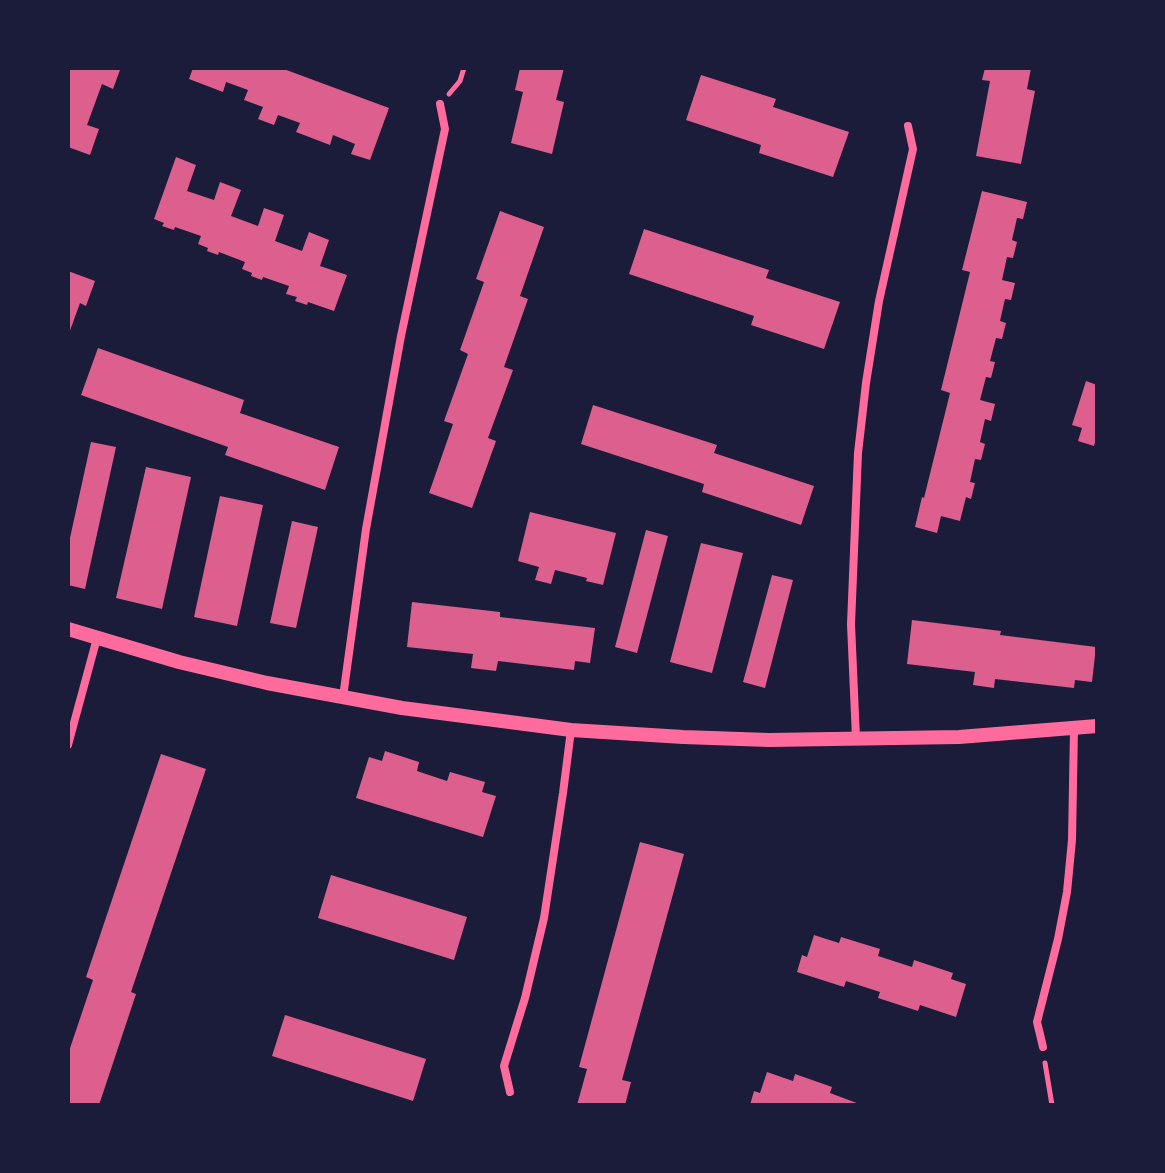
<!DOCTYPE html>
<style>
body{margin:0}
#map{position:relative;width:1165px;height:1173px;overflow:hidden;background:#1b1b3a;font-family:"Source Sans 3",sans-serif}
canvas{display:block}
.frame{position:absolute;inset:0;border:70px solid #1b1b3a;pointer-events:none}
</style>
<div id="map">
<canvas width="1165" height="1173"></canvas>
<div class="frame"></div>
</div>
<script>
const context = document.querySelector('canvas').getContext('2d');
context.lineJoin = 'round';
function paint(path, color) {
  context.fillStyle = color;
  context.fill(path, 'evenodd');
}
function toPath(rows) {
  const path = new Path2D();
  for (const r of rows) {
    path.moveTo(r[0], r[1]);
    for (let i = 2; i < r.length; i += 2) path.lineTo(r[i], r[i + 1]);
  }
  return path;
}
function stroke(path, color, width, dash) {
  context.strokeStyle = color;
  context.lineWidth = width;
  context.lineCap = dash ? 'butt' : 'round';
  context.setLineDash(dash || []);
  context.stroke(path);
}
const building = toPath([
 [70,68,116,68,120,70,113,89,102,84,87,125,99,129,90,155,68,147,68,74],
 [193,68,281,68,389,108,370,160,351,154,355,144,333,135,330,145,296,132,300,123,278,115,274,125,258,119,263,107,244,100,248,90,226,82,223,92,189,79],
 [520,68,564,68,556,100,564,102,552,154,511,143,523,92,515,90],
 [985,68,1031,68,1027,89,1035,91,1021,164,976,156,990,81,982,80],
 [701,75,776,99,773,107,849,132,833,177,759,153,761,145,686,120],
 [176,157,196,165,187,191,214,200,220,182,241,190,231,216,258,226,264,208,284,215,275,241,302,251,309,232,329,240,320,266,347,275,334,311,308,302,307,305,295,301,297,297,286,294,289,286,263,277,262,280,251,276,252,273,242,269,245,262,219,252,218,255,207,251,208,248,198,244,201,236,175,227,174,230,162,226,164,223,154,219],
 [982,191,1027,202,1023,219,1017,218,1012,240,1017,242,1013,258,1007,257,1002,280,1015,283,1011,300,1005,299,1000,321,1006,323,1002,339,996,338,990,361,995,362,991,378,986,377,980,400,995,404,991,421,985,419,980,442,985,444,981,460,975,459,970,482,975,483,971,499,966,497,960,521,941,516,937,533,915,527,922,497,924,498,950,393,941,390,970,272,962,270],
 [500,211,544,227,520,296,528,299,504,367,513,370,488,438,496,441,472,508,429,493,453,424,444,421,468,354,460,350,484,282,476,279],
 [644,229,769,270,766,278,840,302,824,349,751,325,754,316,629,274],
 [68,271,95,281,86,306,80,303,68,336],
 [98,348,244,400,240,413,339,447,325,490,225,455,228,447,81,395],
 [1086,381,1097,385,1097,435,1094,446,1078,441,1082,428,1072,425],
 [593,405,717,445,714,453,814,486,801,525,702,492,704,484,581,444],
 [91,442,116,447,85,589,68,585,68,547],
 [146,467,191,477,162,609,116,598],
 [220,496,263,505,237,626,194,617],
 [530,512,616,533,603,585,586,581,587,578,555,570,551,584,535,580,539,567,518,561],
 [292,521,318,527,296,628,270,623],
 [646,530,668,536,637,653,615,647],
 [701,543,743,553,712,673,670,662],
 [772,575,793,580,765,688,743,682],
 [412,602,500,612,500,617,595,628,590,663,575,661,574,670,498,661,496,671,471,668,473,654,407,647],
 [912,620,1001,631,1000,635,1096,647,1092,682,1075,680,1074,688,995,679,994,688,973,685,975,672,907,664],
 [385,751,419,762,417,771,447,781,450,772,485,782,482,792,496,796,483,837,356,798,369,757,382,761],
 [161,754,206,769,131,992,136,994,99,1105,68,1105,68,1054,93,980,86,977],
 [640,842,684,854,622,1080,631,1082,625,1105,577,1105,587,1069,579,1067],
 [331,875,467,917,454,960,318,918],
 [814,935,839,943,841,937,880,949,878,956,912,967,914,960,953,973,951,979,966,984,956,1017,920,1005,918,1011,878,998,880,992,846,981,844,987,797,972,802,955,807,957],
 [285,1015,426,1059,413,1101,272,1056],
 [767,1072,793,1081,795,1074,832,1087,830,1093,862,1105,750,1105,754,1091,760,1093]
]);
const path = toPath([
 [449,94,460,81,464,68],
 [1045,1063,1052,1105]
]);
const minor = toPath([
 [343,697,366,529,401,336,445,129,440,104],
 [856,738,851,624,858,453,866,383,879,301,913,149,908,126],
 [68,745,97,638],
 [1043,1047,1037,1022,1058,939,1067,892,1072,840,1074,728],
 [510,1092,504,1066,525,998,544,918,563,793,571,730]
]);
const tertiary = toPath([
 [68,629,179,662,267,683,402,708,571,730,683,737,769,740,959,737,1097,726]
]);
paint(building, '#dd5f8e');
stroke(path, '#ff6b9d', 5);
stroke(minor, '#ff6b9d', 8);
stroke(tertiary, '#ff6b9d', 14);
</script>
